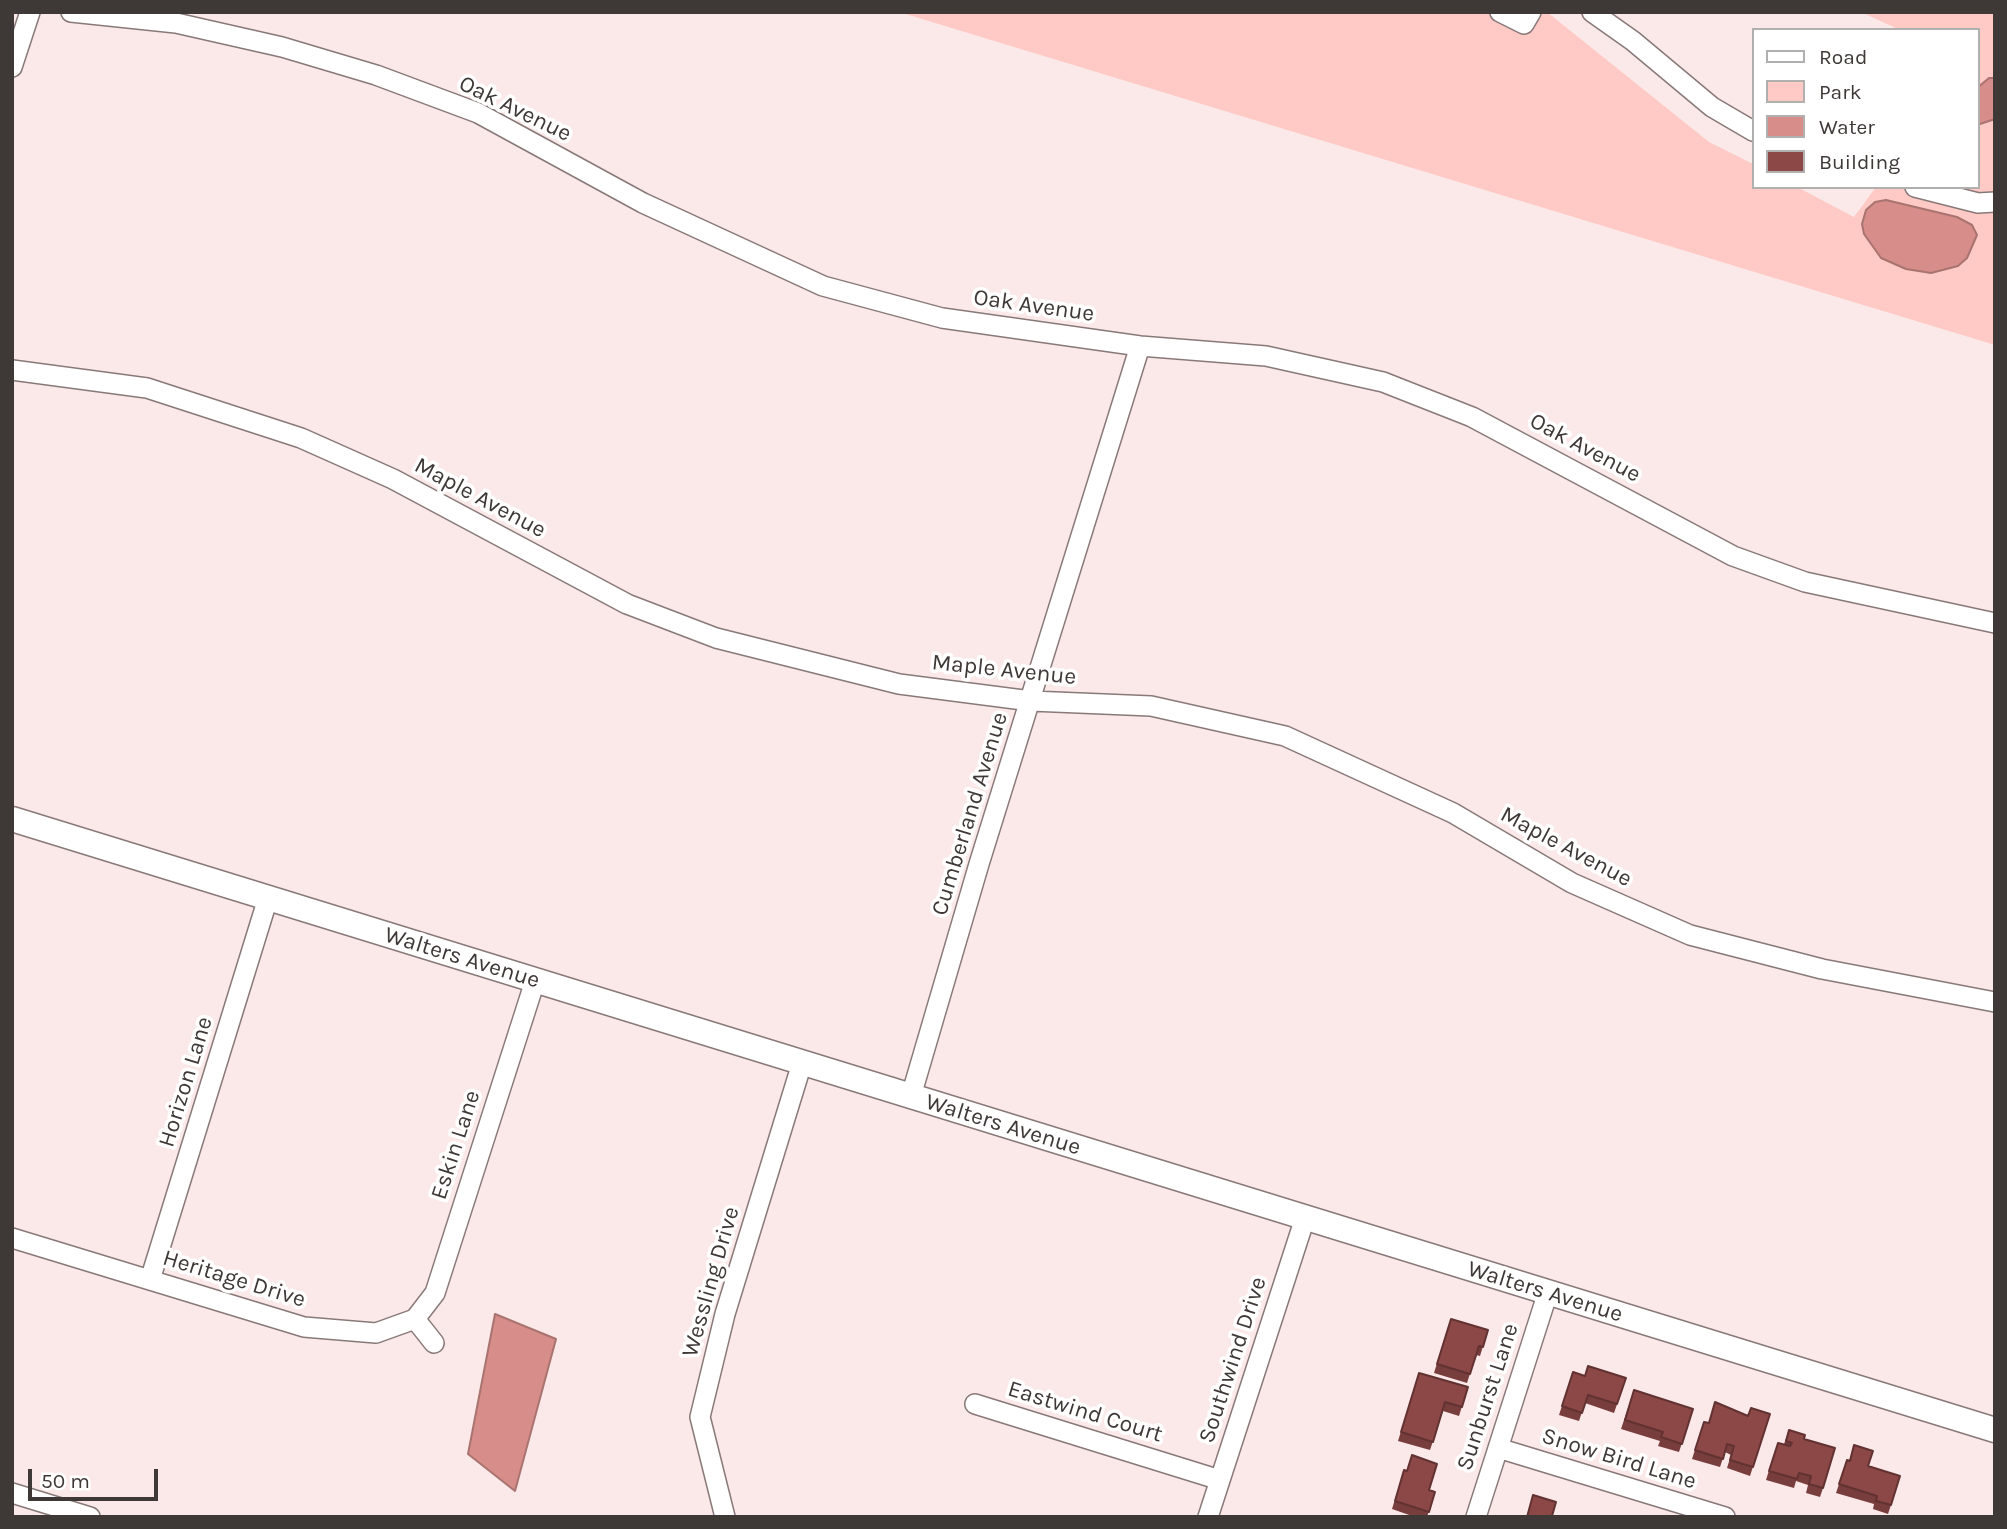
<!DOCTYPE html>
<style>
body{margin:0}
#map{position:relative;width:2007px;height:1529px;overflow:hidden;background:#fae9e8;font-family:Karla,sans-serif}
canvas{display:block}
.frame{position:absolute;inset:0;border:14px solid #3e3837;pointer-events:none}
.legend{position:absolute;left:1752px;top:28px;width:228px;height:161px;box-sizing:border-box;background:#fff;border:2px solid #b2afaf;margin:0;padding:9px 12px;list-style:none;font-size:21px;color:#3e3837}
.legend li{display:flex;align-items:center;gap:14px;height:35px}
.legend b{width:35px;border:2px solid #b2afaf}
.scale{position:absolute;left:28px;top:1469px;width:130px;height:32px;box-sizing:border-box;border:4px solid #3e3837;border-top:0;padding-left:9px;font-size:21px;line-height:24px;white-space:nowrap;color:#3e3837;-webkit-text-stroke:5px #fff;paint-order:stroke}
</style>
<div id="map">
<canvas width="2007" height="1529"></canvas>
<div class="frame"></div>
<ul class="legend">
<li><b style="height:9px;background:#fff"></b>Road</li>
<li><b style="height:19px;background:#ffc9c5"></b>Park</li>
<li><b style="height:19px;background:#d78d89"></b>Water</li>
<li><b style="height:19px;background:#8c4847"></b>Building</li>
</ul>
<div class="scale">50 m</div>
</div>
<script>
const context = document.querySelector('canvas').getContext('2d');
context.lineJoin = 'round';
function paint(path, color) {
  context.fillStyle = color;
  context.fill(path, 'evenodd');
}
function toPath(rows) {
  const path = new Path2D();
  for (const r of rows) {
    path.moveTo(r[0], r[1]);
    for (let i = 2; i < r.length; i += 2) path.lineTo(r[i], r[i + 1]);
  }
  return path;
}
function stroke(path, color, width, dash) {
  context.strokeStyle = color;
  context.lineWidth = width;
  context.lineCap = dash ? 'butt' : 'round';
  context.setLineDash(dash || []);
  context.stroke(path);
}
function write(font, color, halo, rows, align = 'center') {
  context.font = font + ' Karla,sans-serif';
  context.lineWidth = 7;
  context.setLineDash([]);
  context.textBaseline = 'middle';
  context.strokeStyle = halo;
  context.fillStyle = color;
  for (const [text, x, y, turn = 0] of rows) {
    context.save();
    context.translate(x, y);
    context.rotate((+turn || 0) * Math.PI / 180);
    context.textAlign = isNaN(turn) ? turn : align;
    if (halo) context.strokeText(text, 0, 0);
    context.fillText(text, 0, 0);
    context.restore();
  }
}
const green = toPath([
 [899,12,1547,12,1709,142,1753,164,1753,187,1797,187,1854,217,1876,187,1977,187,1977,30,1900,30,1861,12,1995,12,1995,345]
]);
const water = toPath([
 [1989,78,1995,78,1995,119,1977,125,1977,88,1989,78],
 [1886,200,1957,217,1972,225,1977,235,1967,258,1958,266,1931,273,1906,269,1881,258,1864,234,1862,224,1866,210,1875,202,1886,200],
 [495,1314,556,1339,515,1491,468,1454,495,1314]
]);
const minor = toPath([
 [71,12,176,23,282,47,376,75,478,113,643,203,823,286,942,318,1140,346,1266,356,1383,382,1472,417,1733,556,1805,582,1995,623],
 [1500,12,1524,24,1531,12],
 [1592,12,1633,41,1712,107,1753,131],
 [12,67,30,12],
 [1915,187,1978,203,1995,202],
 [12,370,147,388,301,438,393,479,627,604,716,638,899,684,1031,701,1151,706,1285,736,1453,813,1572,883,1690,935,1822,969,1995,1002],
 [911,1096,979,864,1140,346],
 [12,1238,304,1327,376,1333,415,1319,434,1343],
 [150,1280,268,898],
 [415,1319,435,1293,535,981],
 [975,1404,1220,1480],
 [1498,1448,1725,1517],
 [12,1493,90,1517],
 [725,1517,700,1417,725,1314,802,1063],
 [1208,1517,1305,1218],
 [1476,1517,1548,1292]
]);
const major = toPath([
 [12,819,1995,1430]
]);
const wall = toPath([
 [1448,1327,1488,1330,1480,1356,1476,1355,1467,1383,1434,1373],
 [1573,1372,1584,1376,1626,1378,1614,1413,1585,1403,1579,1421,1559,1415],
 [1419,1373,1468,1387,1459,1416,1443,1411,1430,1450,1398,1441],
 [1631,1399,1693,1409,1679,1452,1658,1446,1660,1441,1621,1429],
 [1770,1414,1750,1476,1727,1468,1731,1455,1725,1452,1720,1467,1692,1459,1704,1422,1708,1423,1748,1416],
 [1789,1430,1804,1439,1823,1488,1820,1497,1806,1493,1808,1485,1796,1481,1794,1488,1766,1480,1775,1451,1784,1444],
 [1854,1445,1891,1505,1888,1514,1873,1509,1874,1504,1836,1493,1847,1460,1849,1461],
 [1404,1470,1429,1490,1435,1492,1427,1517,1415,1517,1392,1509]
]);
const building = toPath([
 [1451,1319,1488,1330,1483,1347,1479,1346,1470,1374,1437,1364,1451,1319],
 [1588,1366,1626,1378,1617,1404,1588,1395,1582,1413,1562,1406,1573,1372,1585,1376,1588,1366],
 [1419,1373,1468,1387,1462,1407,1445,1402,1433,1442,1401,1432,1419,1373],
 [1634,1390,1693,1409,1682,1444,1661,1437,1663,1432,1625,1420,1634,1390],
 [1715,1402,1748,1416,1751,1408,1770,1414,1753,1467,1730,1460,1734,1446,1727,1444,1723,1459,1695,1450,1704,1422,1709,1423,1715,1402],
 [1789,1430,1805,1435,1804,1439,1835,1448,1823,1488,1809,1484,1811,1476,1799,1473,1797,1479,1769,1471,1778,1443,1790,1446,1792,1443,1786,1441,1789,1430],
 [1854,1445,1873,1451,1868,1466,1900,1476,1891,1505,1876,1501,1877,1496,1839,1484,1847,1460,1850,1461,1854,1445],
 [1412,1455,1437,1464,1429,1490,1435,1492,1429,1512,1395,1501,1404,1470,1407,1471,1412,1455],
 [1533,1495,1556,1502,1552,1516,1556,1517,1527,1517,1533,1495]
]);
const streetNames = [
 ["Oak Avenue",515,109,26],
 ["Oak Avenue",1034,306,8],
 ["Oak Avenue",1585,448,28],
 ["Maple Avenue",480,498,28],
 ["Maple Avenue",1004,670,6],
 ["Cumberland Avenue",970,814,-73],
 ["Maple Avenue",1566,847,28],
 ["Walters Avenue",462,958,17],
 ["Horizon Lane",186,1082,-73],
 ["Walters Avenue",1003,1125,17],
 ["Eskin Lane",456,1145,-72],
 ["Heritage Drive",234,1279,17],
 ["Wessling Drive",711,1282,-74],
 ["Walters Avenue",1545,1292,17],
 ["Southwind Drive",1233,1360,-72],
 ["Sunburst Lane",1488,1397,-72],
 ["Eastwind Court",1085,1412,17],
 ["Snow Bird Lane",1619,1459,17]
];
paint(green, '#ffc9c5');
paint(water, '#d78d89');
stroke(water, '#a97470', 2);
stroke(minor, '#887978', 22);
stroke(major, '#887978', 27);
stroke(minor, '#fff', 19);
stroke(major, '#fff', 24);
paint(wall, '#783e3d');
paint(building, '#8c4847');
stroke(building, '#623232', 2);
write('23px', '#3e3837', '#fff', streetNames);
</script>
